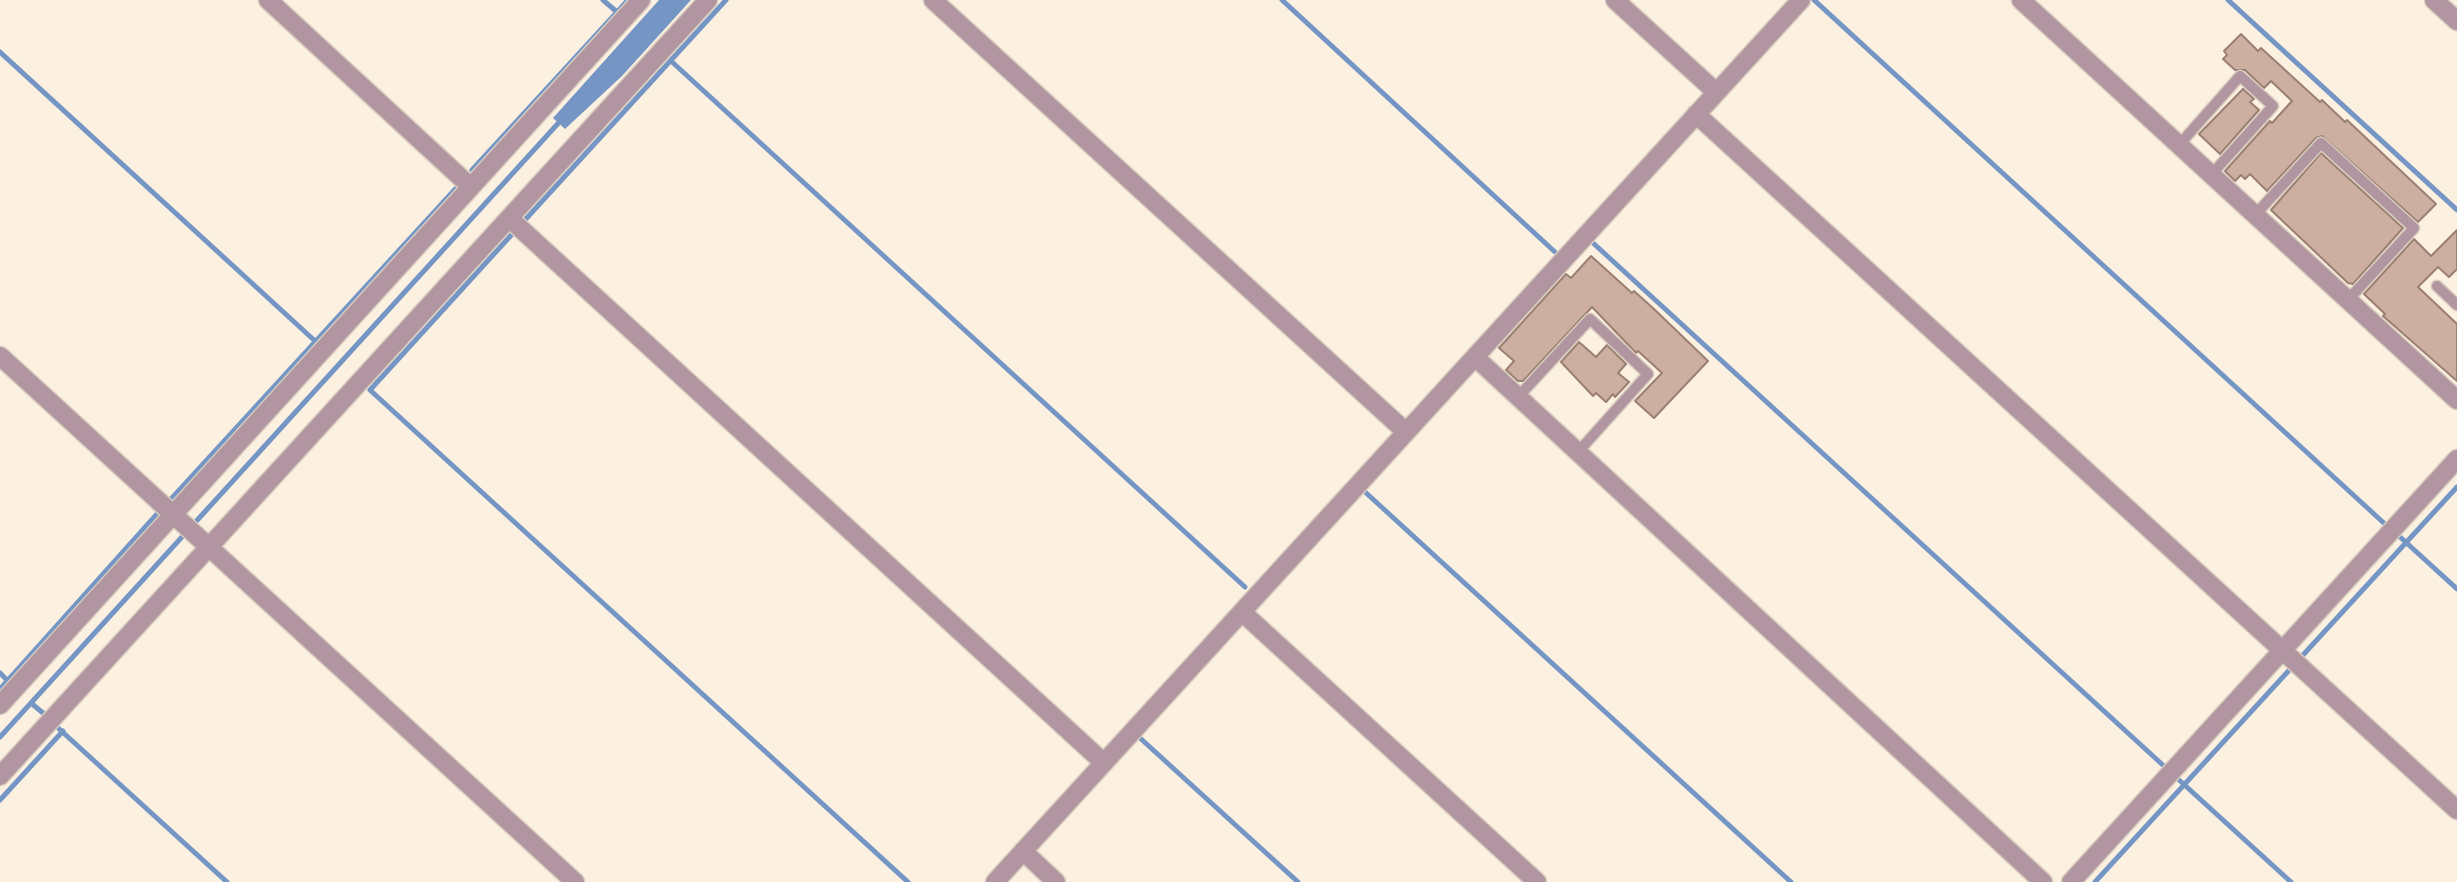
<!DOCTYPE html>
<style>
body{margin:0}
canvas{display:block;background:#fcf0e1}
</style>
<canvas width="2457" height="882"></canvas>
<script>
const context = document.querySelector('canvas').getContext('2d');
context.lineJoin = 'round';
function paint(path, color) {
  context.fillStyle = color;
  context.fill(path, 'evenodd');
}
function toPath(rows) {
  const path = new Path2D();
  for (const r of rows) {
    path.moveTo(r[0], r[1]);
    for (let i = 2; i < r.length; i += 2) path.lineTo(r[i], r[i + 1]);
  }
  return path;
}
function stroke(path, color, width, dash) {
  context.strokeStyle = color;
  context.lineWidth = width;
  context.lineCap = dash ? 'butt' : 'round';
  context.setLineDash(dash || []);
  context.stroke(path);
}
const water = toPath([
 [659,0,691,0,622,76,565,129,553,118]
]);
const stream = toPath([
 [603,0,617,12],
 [1282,0,1555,252],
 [1814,0,2386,525],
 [2228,0,2457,210],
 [0,52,315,341],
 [671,61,1245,587],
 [472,170,628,0],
 [524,221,726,0],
 [514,232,370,390,908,882],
 [1592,242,2165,767],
 [1364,491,1791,882],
 [172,498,459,185],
 [2399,536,2457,589],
 [0,673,8,681],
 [0,689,157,514],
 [31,703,43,713],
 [57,727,227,882],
 [0,737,563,118],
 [1140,738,1298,882],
 [2178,779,2291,882],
 [0,800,63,731],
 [2095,882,2457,487]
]);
const building = toPath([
 [2241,34,2258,51,2261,48,2320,102,2322,100,2345,122,2347,120,2436,204,2418,222,2322,136,2316,138,2267,191,2250,174,2245,179,2241,175,2235,181,2225,171,2270,121,2272,123,2292,101,2271,81,2264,88,2245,70,2235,70,2223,59,2227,55,2224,51,2241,34],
 [2243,89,2254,99,2250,102,2259,110,2220,154,2199,134,2243,89],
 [2321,153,2403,228,2353,284,2348,283,2271,210,2321,153],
 [2457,230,2457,269,2449,277,2438,267,2418,287,2457,324,2457,381,2383,316,2385,314,2364,294,2414,239,2431,256,2457,230],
 [1591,256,1632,293,1634,291,1654,309,1708,361,1654,418,1635,401,1662,373,1638,351,1636,353,1592,307,1523,381,1518,381,1506,370,1514,361,1499,348,1566,274,1571,278,1591,256],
 [1579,342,1596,357,1607,345,1626,364,1618,373,1629,382,1615,397,1613,394,1606,402,1596,393,1593,396,1561,362,1579,342]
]);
const lane = toPath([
 [2179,145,2240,76,2273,106,2211,175],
 [2255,215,2321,143,2414,228,2348,300],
 [2437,286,2457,305],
 [1518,397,1590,319,1648,374,1578,452]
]);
const street = toPath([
 [268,0,471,187],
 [933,0,1406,432],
 [1615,0,1716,92],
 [2021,0,2457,400],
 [2434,0,2457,21],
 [1696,114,2457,810],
 [509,218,1104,763],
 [0,356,575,882],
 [1475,357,2043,882],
 [1242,612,1537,882],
 [0,705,641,0],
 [0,776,708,0],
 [1023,851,1056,882],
 [995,882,1801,0],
 [2071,882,2457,459]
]);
paint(water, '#7595c5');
stroke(stream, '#7595c5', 5);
paint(building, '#cdafa1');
stroke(building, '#9b7f72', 2);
stroke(lane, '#d8cdbe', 13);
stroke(street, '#d8cdbe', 21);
stroke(lane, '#b195a0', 10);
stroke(street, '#b195a0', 18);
</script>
